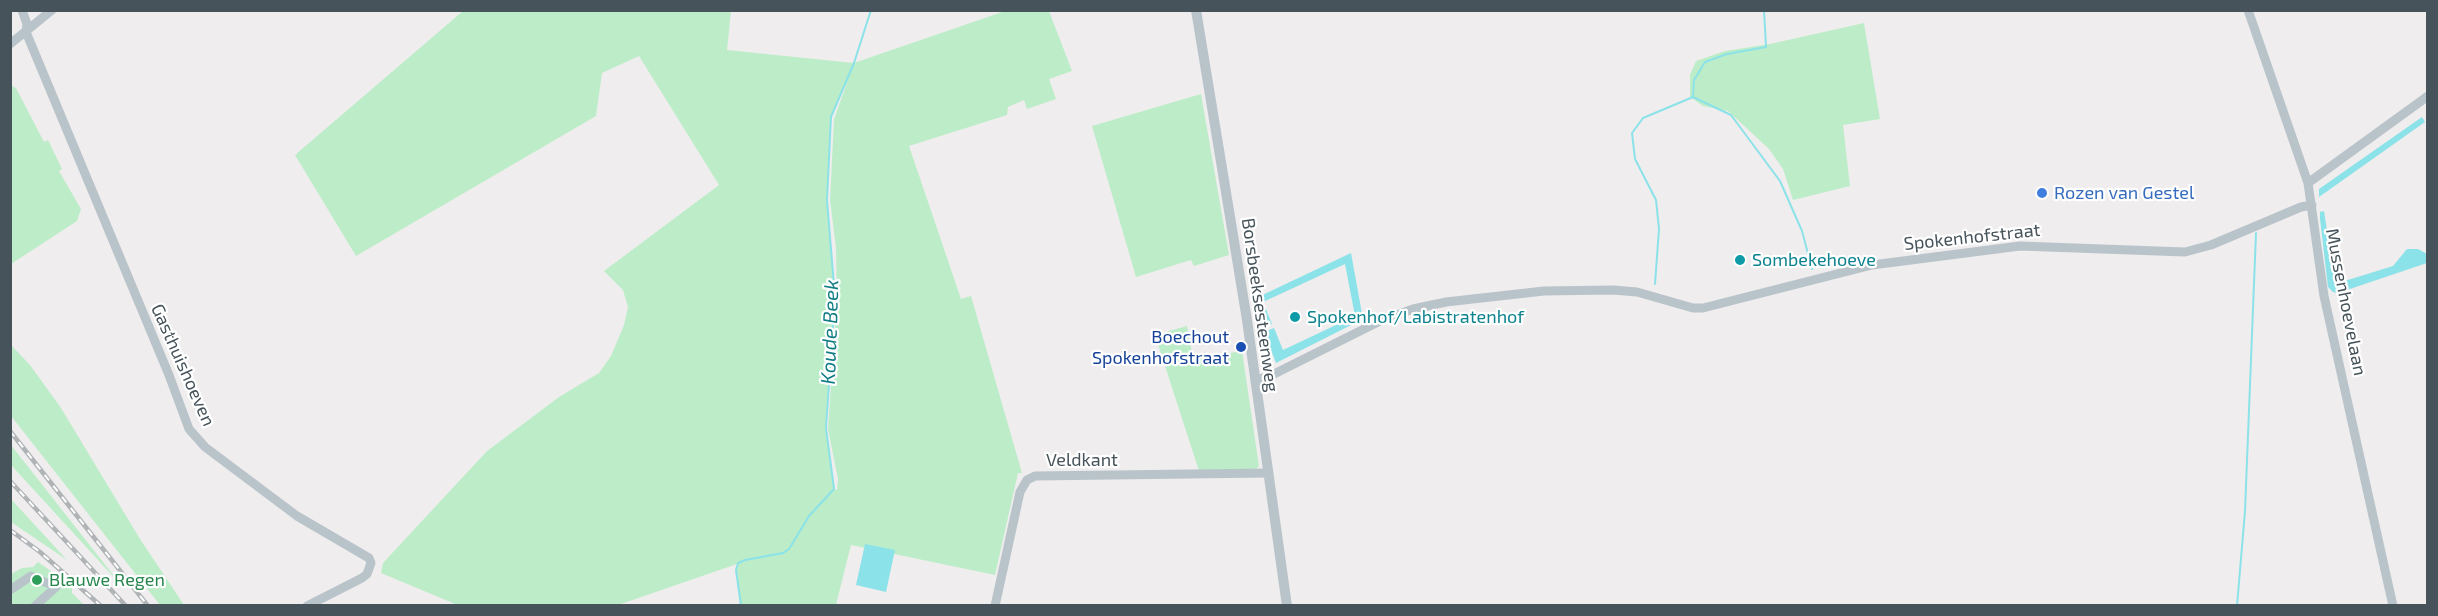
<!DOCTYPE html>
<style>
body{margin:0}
#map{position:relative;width:2438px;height:616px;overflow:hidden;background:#f0edee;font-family:"Exo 2",sans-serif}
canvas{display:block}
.frame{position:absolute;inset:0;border:12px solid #46535a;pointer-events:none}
</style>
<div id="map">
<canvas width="2438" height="616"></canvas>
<div class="frame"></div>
</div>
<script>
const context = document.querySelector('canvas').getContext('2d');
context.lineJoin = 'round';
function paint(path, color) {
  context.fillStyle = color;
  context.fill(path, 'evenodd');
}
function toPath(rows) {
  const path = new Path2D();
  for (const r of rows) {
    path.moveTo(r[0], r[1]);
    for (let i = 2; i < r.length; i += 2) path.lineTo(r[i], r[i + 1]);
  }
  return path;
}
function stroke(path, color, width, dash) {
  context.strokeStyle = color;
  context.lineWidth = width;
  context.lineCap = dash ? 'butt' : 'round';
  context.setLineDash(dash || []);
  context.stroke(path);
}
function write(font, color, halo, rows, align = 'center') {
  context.font = font + ' "Exo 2",sans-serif';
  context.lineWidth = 4.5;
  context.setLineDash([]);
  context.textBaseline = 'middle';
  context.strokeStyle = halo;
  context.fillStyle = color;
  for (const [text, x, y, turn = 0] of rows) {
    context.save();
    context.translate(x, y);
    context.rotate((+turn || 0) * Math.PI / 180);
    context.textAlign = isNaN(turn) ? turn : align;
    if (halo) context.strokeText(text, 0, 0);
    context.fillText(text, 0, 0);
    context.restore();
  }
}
const green = toPath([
 [463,11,731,11,727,50,854,63,1005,11,1049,11,1072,71,1049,79,1056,99,1027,109,1024,100,1008,107,1007,115,909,146,961,299,971,296,1022,473,1018,473,995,575,851,545,836,605,741,605,736,570,737,564,618,605,460,606,381,573,383,563,487,451,559,397,599,373,611,356,624,325,628,307,623,290,604,271,719,185,639,56,602,73,596,116,356,256,295,155],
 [848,80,834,119,830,200,836,248,837,298,828,429,838,479,837,490,834,489,826,428,835,298,827,200,831,117],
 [1864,23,1880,119,1843,125,1850,186,1793,200,1783,169,1769,149,1728,111,1703,106,1690,97,1690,75,1696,61,1725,51,1770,44],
 [10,85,16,88,44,142,48,140,62,169,59,171,81,209,77,221,11,264],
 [1201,94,1229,255,1194,266,1191,260,1136,277,1092,126],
 [1187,326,1193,359,1242,351,1259,466,1255,470,1199,471,1155,335],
 [10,344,30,365,61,408,140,539,184,605,160,605,11,416],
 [11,445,121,585,11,465],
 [11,499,67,560,11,522],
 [38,562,72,586,72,593,84,605,11,606,11,574,22,568,33,567]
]);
const water = toPath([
 [2422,117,2425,122,2319,197,2319,189],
 [2324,211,2335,284,2393,266,2407,249,2418,249,2427,254,2427,263,2338,293,2333,292,2328,287,2320,219,2320,212],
 [1351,253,1363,319,1276,363,1264,332,1274,328,1283,350,1355,316,1345,264,1263,302,1272,324,1262,328,1254,299],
 [865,544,895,550,886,592,856,585]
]);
const stream = toPath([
 [1693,97,1731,115,1780,181,1802,231,1812,269],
 [1693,97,1694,80,1705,62,1727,54,1766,47,1764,10],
 [1655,284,1659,229,1656,200,1635,159,1632,133,1643,118,1693,97],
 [741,606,736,570,738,563,745,560,783,553,789,549,809,516,834,489,826,428,835,298,827,200,831,117,854,63,871,10],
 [2237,606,2245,511,2256,233]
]);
const minor = toPath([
 [22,10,27,24,26,32,169,375,189,429,205,447,297,516,369,558,371,563,367,574,362,578,307,606],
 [2248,10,2308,183,2324,296,2393,606],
 [10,44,52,10],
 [2308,183,2428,96],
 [1255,380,1270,376,1380,321,1413,309,1446,302,1544,291,1613,290,1637,292,1693,308,1703,308,1872,265,2020,246,2185,252,2211,245,2301,207,2312,205],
 [10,590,31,576,56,587,35,606],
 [995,606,1020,492,1027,480,1035,476,1268,473]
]);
const tertiary = toPath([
 [1196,10,1247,320,1287,606]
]);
const rail = toPath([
 [10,431,148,606],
 [10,481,126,606],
 [10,530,40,552,101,606]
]);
const markers = [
 [2042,193,6,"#3f7fe0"],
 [1740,260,6,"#0f9aa8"],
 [1295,317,6,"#0f9aa8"],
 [1241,347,6,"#1a4fb4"],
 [37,580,6,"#2e9e5b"]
];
const shopNames = [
 ["Rozen van Gestel",2054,193]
];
const streetNames = [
 ["Spokenhofstraat",1972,237,-6],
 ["Mussenhoevelaan",2346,302,79],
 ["Borsbeeksesteenweg",1260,305,82],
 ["Gasthuishoeven",183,365,66],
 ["Veldkant",1082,460]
];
const cultureNames = [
 ["Sombekehoeve",1752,260],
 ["Spokenhof/Labistratenhof",1307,317]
];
const transitNames = [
 ["Boechout",1229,337],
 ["Spokenhofstraat",1229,358]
];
const leisureNames = [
 ["Blauwe Regen",49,580]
];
const waterNames = [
 ["Koude Beek",830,332,-88]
];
paint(green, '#bcedc8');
paint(water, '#8be2e8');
stroke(stream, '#8be2e8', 2);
stroke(minor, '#b9c4ca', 9);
stroke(tertiary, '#b9c4ca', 10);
stroke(rail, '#b0b4b7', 4.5);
stroke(rail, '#fff', 2, [7]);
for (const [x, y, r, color] of markers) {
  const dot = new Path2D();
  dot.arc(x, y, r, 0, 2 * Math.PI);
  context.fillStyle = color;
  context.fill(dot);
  stroke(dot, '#fff', 2);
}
write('18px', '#366cbe', '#fff', shopNames, 'left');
write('18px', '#46535a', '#fff', streetNames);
write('18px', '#0d838f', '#fff', cultureNames, 'left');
write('18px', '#164399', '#fff', transitNames, 'right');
write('18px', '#27864d', '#fff', leisureNames, 'left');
write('italic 20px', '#117d85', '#fff', waterNames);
</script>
